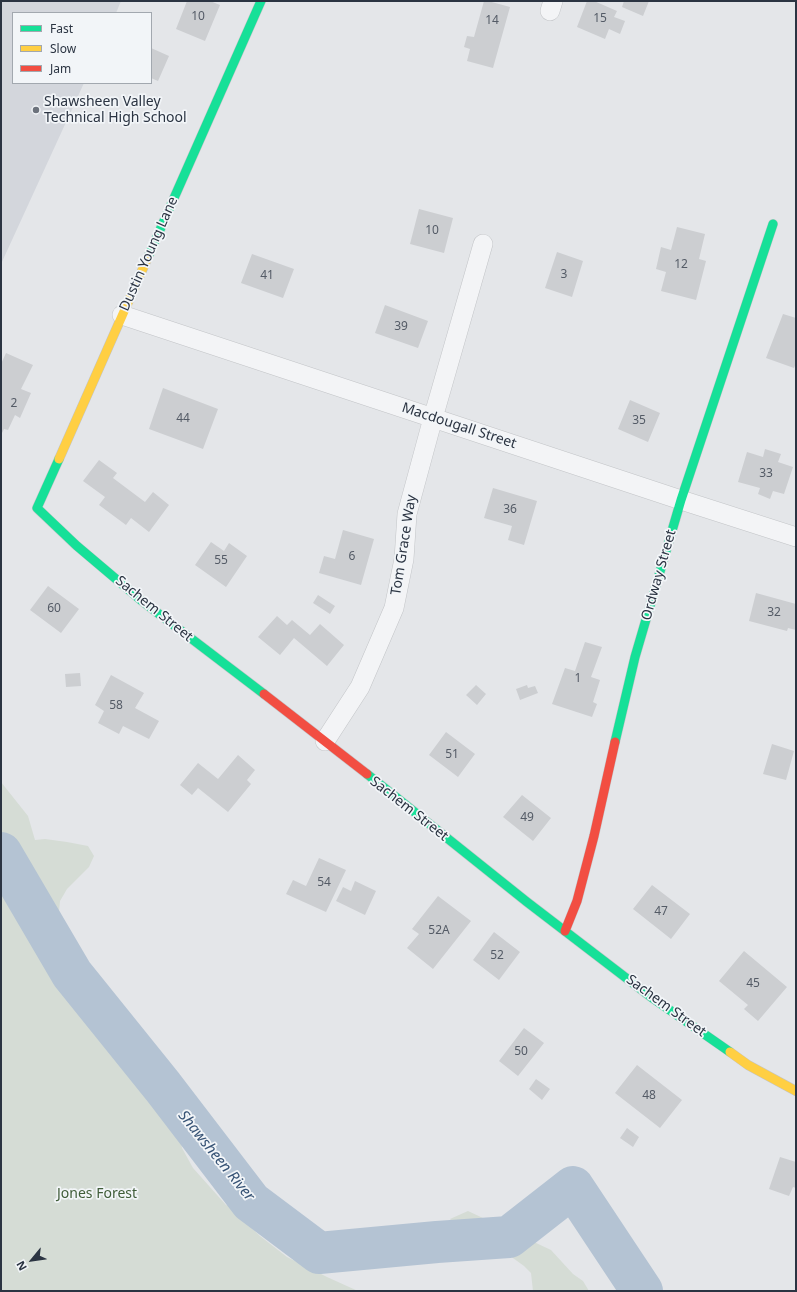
<!DOCTYPE html>
<style>
body{margin:0}
#map{position:relative;width:797px;height:1292px;overflow:hidden;background:#e4e6e9;font-family:"Noto Sans",sans-serif}
canvas{display:block}
.frame{position:absolute;inset:0;border:2px solid #2b3442;pointer-events:none}
.legend{position:absolute;left:12px;top:12px;width:140px;height:72px;box-sizing:border-box;background:#f2f5f8;border:1px solid #a2a8af;margin:0;padding:5px 7px;list-style:none;font-size:12px;color:#2b3442}
.legend li{display:flex;align-items:center;gap:8px;height:20px}
.legend b{width:20px;border:1px solid #a2a8af}
.north{position:absolute;left:12px;top:1240px;width:40px;height:40px;-webkit-text-stroke:3px #f2f5f8;paint-order:stroke;rotate:241deg;font-size:11px;font-weight:700;line-height:16px;text-align:center;color:#2b3442}
.north::after{content:'';display:block;margin:auto;width:14px;height:18px;background:#2b3442;clip-path:polygon(50% 0,100% 100%,50% 72%,0 100%)}
</style>
<div id="map">
<canvas width="797" height="1292"></canvas>
<div class="frame"></div>
<ul class="legend">
<li><b style="height:5px;background:#16e098"></b>Fast</li>
<li><b style="height:5px;background:#ffcf43"></b>Slow</li>
<li><b style="height:5px;background:#f24e42"></b>Jam</li>
</ul>
<div class="north">N</div>
</div>
<script>
const context = document.querySelector('canvas').getContext('2d');
context.lineJoin = 'round';
function paint(path, color) {
  context.fillStyle = color;
  context.fill(path, 'evenodd');
}
function toPath(rows) {
  const path = new Path2D();
  for (const r of rows) {
    path.moveTo(r[0], r[1]);
    for (let i = 2; i < r.length; i += 2) path.lineTo(r[i], r[i + 1]);
  }
  return path;
}
function stroke(path, color, width, dash) {
  context.strokeStyle = color;
  context.lineWidth = width;
  context.lineCap = dash ? 'butt' : 'round';
  context.setLineDash(dash || []);
  context.stroke(path);
}
function write(font, color, halo, rows, align = 'center') {
  context.font = font + ' "Noto Sans",sans-serif';
  context.lineWidth = 3.5;
  context.setLineDash([]);
  context.textBaseline = 'middle';
  context.strokeStyle = halo;
  context.fillStyle = color;
  for (const [text, x, y, turn = 0] of rows) {
    context.save();
    context.translate(x, y);
    context.rotate((+turn || 0) * Math.PI / 180);
    context.textAlign = isNaN(turn) ? turn : align;
    if (halo) context.strokeText(text, 0, 0);
    context.fillText(text, 0, 0);
    context.restore();
  }
}
const built = toPath([
 [1,1,121,1,116,13,13,13,13,83,84,83,1,264]
]);
const green = toPath([
 [1,782,28,816,35,840,45,839,67,842,88,846,94,856,89,867,67,889,60,901,59,912,63,935,85,976,103,1021,131,1065,172,1103,178,1118,182,1148,193,1168,226,1205,229,1206,260,1236,287,1257,327,1277,358,1291,1,1291,1,871,4,863,1,849],
 [468,1211,551,1250,573,1274,583,1281,589,1291,533,1291,531,1273,524,1266,506,1253,480,1243,455,1226,450,1219]
]);
const river = toPath([
 [1,853,72,974,163,1087,251,1202,319,1253,437,1242,509,1237,573,1187,642,1291]
]);
const building = toPath([
 [187,1,210,1,220,5,205,41,176,29],
 [484,1,488,1,510,7,493,68,467,61,470,49,464,47,467,36,474,37],
 [587,1,594,1,617,11,614,17,625,21,620,34,609,29,605,39,577,27],
 [624,1,649,1,643,16,622,7],
 [151,48,169,56,158,81,151,78],
 [419,209,453,218,444,253,410,244],
 [677,227,705,234,699,259,706,261,696,300,661,291,666,272,656,269,661,247,671,250],
 [557,252,583,261,572,297,545,288],
 [252,254,294,269,283,298,241,283],
 [385,305,428,321,418,348,375,333],
 [783,314,796,318,796,363,794,368,766,358],
 [6,353,33,365,21,389,31,393,20,418,15,415,8,430,4,429,1,435,1,364],
 [163,388,218,409,203,449,149,429],
 [630,400,660,413,648,442,618,429],
 [765,449,781,454,778,462,793,467,784,494,773,491,770,499,758,494,760,488,738,482,747,452,763,457],
 [99,460,117,473,113,478,145,502,153,492,169,505,149,532,131,518,126,525,99,505,105,497,83,481],
 [493,488,537,501,524,545,508,540,512,526,484,518],
 [343,530,374,539,361,585,319,573,324,556,335,559],
 [211,542,224,551,229,543,247,556,226,587,195,565],
 [48,586,79,609,61,633,30,610],
 [756,593,796,604,796,630,788,628,787,631,749,621],
 [318,595,335,606,330,614,313,603],
 [277,616,287,625,292,620,310,635,320,624,344,645,327,666,294,638,280,655,258,637],
 [585,642,602,647,591,677,600,680,593,702,597,704,592,717,552,704,565,668,575,671],
 [80,673,81,686,66,687,65,674],
 [111,675,144,693,135,708,159,721,149,739,123,726,119,734,98,723,104,711,95,705],
 [476,685,486,694,477,705,466,695],
 [527,685,528,688,535,686,538,693,520,700,516,689],
 [446,732,475,754,458,777,429,755],
 [772,744,794,751,786,780,763,774],
 [238,755,255,770,247,780,251,784,228,812,198,788,192,795,180,785,198,763,218,779],
 [522,795,551,818,533,841,503,817],
 [319,858,346,870,326,912,286,894,293,880,306,886],
 [355,881,376,891,365,915,336,901,343,887,351,891],
 [652,885,690,914,671,939,633,909],
 [438,896,471,921,433,969,407,948,419,934,412,929],
 [494,932,520,952,499,980,473,960],
 [744,951,787,987,758,1021,744,1009,748,1005,719,981],
 [524,1028,544,1043,518,1076,499,1061],
 [637,1065,682,1100,660,1128,615,1093],
 [536,1079,550,1089,542,1100,529,1089],
 [627,1128,639,1137,633,1147,620,1138],
 [780,1157,796,1162,796,1188,793,1187,789,1196,769,1189]
]);
const street = toPath([
 [550,11,553,1],
 [122,315,681,500,796,537],
 [325,741,360,687,394,608,404,559,407,514,433,418,483,244]
]);
const fast = toPath([
 [148,257,261,1],
 [59,459,37,508,77,546,142,601,264,694],
 [615,742,635,657,681,500,773,224],
 [367,774,527,902,651,997,730,1052]
]);
const slow = toPath([
 [59,459,148,257],
 [730,1052,748,1065,796,1091]
]);
const jam = toPath([
 [264,694,367,774],
 [565,931,577,901,594,836,615,742]
]);
const markers = [
 [36,110,4,"#6c727c"]
];
const numberNames = [
 ["10",198,17],
 ["15",600,19],
 ["14",492,21],
 ["10",432,231],
 ["12",681,265],
 ["3",564,275],
 ["41",267,276],
 ["39",401,327],
 ["2",14,404],
 ["44",183,419],
 ["35",639,421],
 ["33",766,474],
 ["36",510,510],
 ["6",352,557],
 ["55",221,561],
 ["60",54,609],
 ["32",774,613],
 ["1",578,679],
 ["58",116,706],
 ["51",452,755],
 ["49",527,818],
 ["54",324,883],
 ["47",661,912],
 ["52A",439,931],
 ["52",497,956],
 ["45",753,984],
 ["50",521,1052],
 ["48",649,1096]
];
const poiNames = [
 ["Shawsheen Valley",44,102],
 ["Technical High School",44,118]
];
const streetNames = [
 ["Dustin Young Lane",149,254,-66],
 ["Macdougall Street",459,426,18],
 ["Tom Grace Way",404,545,-81],
 ["Ordway Street",659,575,-74],
 ["Sachem Street",154,609,39],
 ["Sachem Street",409,809,38],
 ["Sachem Street",666,1006,36]
];
const parkNames = [
 ["Jones Forest",97,1194]
];
const waterNames = [
 ["Shawsheen River",216,1156,51]
];
paint(built, '#d3d6dc');
paint(green, '#d5dcd5');
stroke(river, '#b4c3d3', 42);
paint(building, '#ccced1');
stroke(street, '#c2c4c7', 20);
stroke(fast, '#c2c4c7', 10);
stroke(slow, '#c2c4c7', 10);
stroke(jam, '#c2c4c7', 10);
stroke(street, '#f3f4f6', 19);
stroke(fast, '#16e098', 9);
stroke(slow, '#ffcf43', 9);
stroke(jam, '#f24e42', 9);
for (const [x, y, r, color] of markers) {
  const dot = new Path2D();
  dot.arc(x, y, r, 0, 2 * Math.PI);
  context.fillStyle = color;
  context.fill(dot);
  stroke(dot, '#f2f5f8', 1.5);
}
write('12px', '#545b66', null, numberNames);
write('14px', '#2b3442', '#f2f5f8', poiNames, 'left');
write('14px', '#2b3442', '#f2f5f8', streetNames);
write('14px', '#405d39', '#f2f5f8', parkNames);
write('italic 15px', '#375375', '#f2f5f8', waterNames);
</script>
